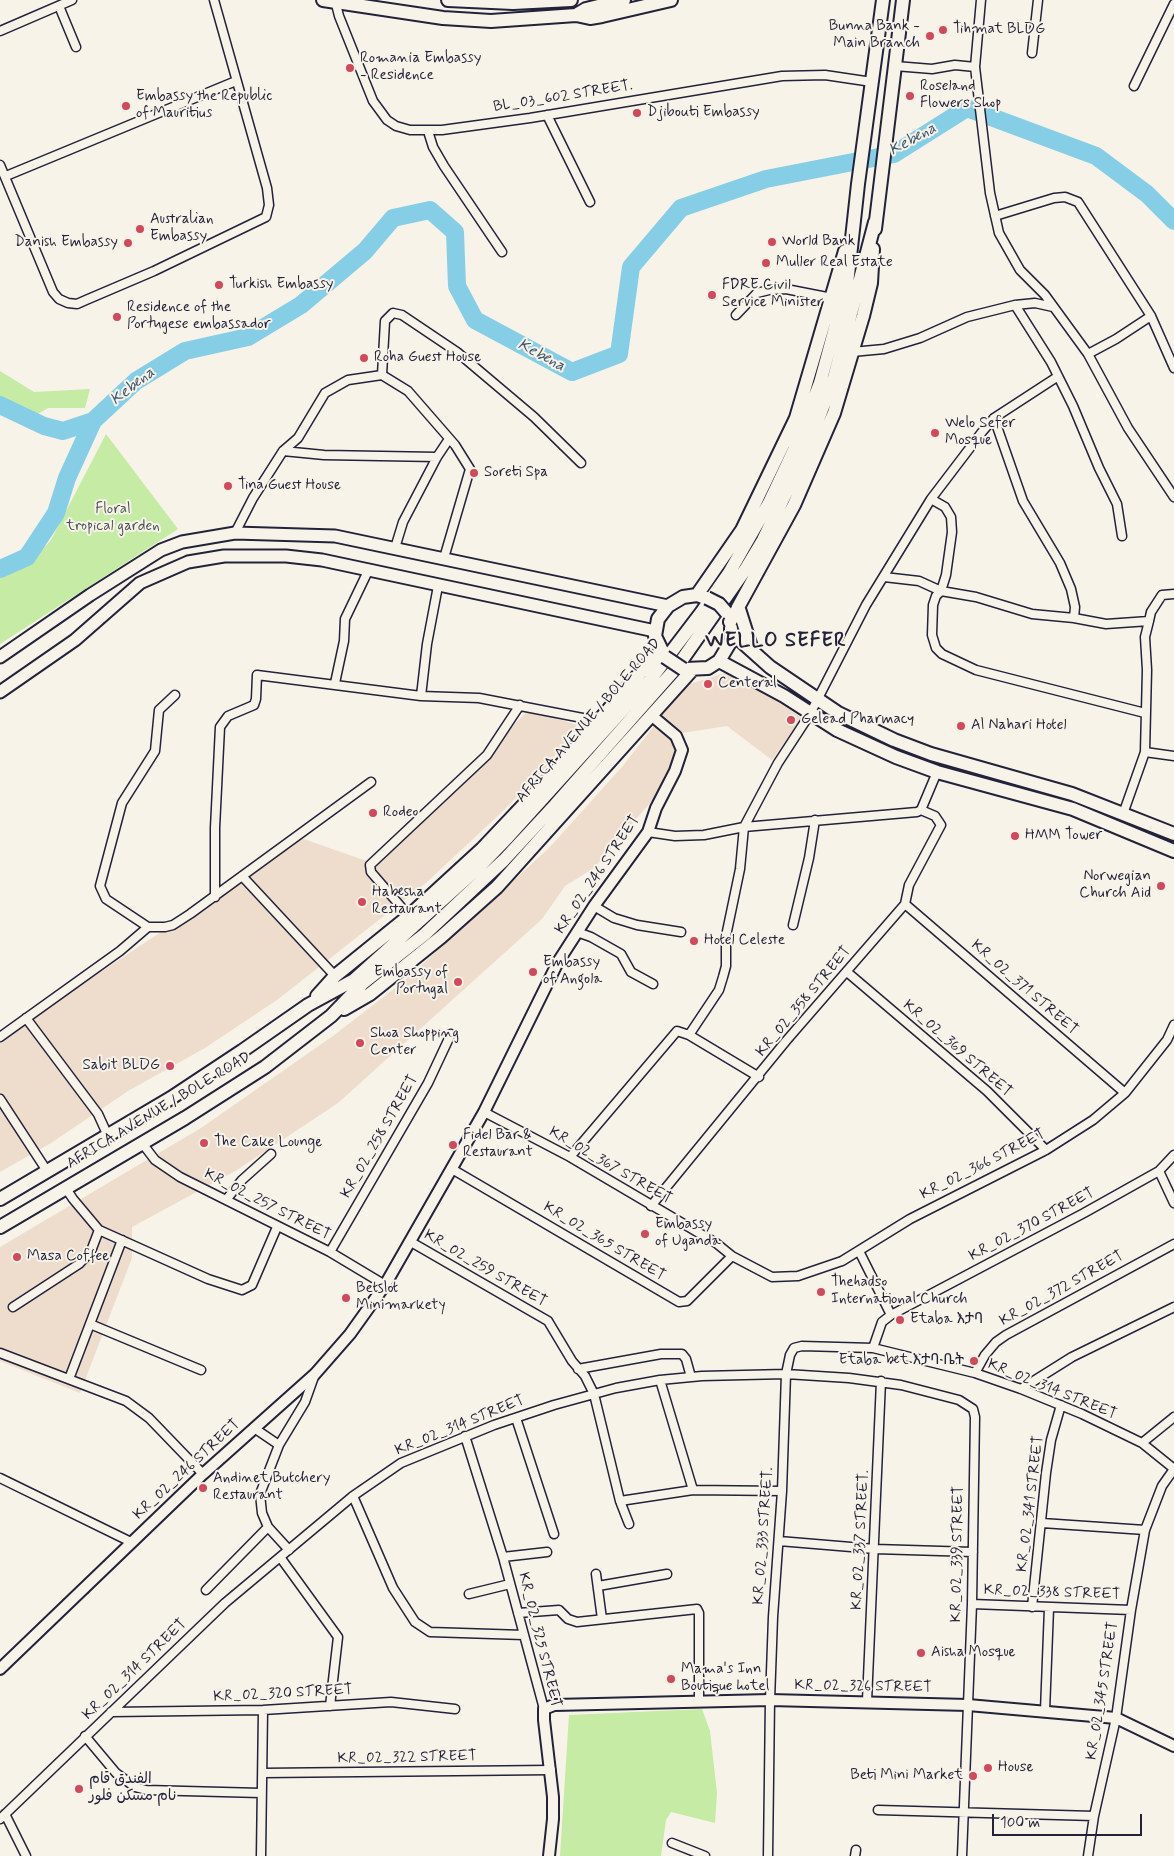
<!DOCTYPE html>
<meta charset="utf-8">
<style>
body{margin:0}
#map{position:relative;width:1174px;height:1856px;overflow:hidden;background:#f7f3e8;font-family:Mynerve,sans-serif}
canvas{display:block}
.scale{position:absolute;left:992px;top:1814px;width:150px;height:22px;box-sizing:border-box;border:2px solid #22223b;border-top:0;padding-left:6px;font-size:15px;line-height:18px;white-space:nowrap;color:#22223b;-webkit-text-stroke:4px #f7f3e8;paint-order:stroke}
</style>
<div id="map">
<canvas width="1174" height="1856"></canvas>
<div class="scale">100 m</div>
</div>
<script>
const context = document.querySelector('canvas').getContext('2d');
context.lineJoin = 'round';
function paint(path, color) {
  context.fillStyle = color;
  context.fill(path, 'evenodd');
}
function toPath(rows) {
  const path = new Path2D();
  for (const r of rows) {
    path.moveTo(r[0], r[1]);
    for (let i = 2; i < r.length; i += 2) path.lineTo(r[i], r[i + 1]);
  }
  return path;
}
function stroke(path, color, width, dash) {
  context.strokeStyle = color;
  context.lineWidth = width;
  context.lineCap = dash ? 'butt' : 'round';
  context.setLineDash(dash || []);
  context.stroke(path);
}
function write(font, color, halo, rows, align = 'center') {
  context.font = font + ' Mynerve,"Playpen Sans Arabic","Noto Sans Ethiopic",sans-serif';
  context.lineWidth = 4;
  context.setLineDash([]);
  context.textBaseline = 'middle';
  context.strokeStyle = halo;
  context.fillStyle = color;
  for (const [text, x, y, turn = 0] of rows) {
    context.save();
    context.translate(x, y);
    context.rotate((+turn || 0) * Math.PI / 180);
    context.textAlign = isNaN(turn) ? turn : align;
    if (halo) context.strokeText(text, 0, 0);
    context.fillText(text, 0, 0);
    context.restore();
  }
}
const built = toPath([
 [732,671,802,718,772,760,727,726,682,733,662,789,594,868,565,886,542,919,338,1103,237,1170,132,1227,132,1258,80,1393,0,1361,0,1247,201,1128,333,1036,403,982,549,848,622,767,686,685],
 [529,710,577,725,548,765,503,811,427,882,277,1000,205,1048,128,1091,51,1143,0,1172,0,1039,158,934,298,837,378,865,484,753]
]);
const green = toPath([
 [0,371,34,392,90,389,85,408,48,408,36,415,16,406,0,399],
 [106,434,178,529,0,644,0,578,30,563,51,540],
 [702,1709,710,1731,717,1793,715,1823,671,1812,666,1820,661,1856,560,1856,569,1715]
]);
const river = toPath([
 [0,405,44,426,63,431,93,421,136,381,185,351,248,337,301,305,365,251,393,218,430,210,455,232,457,286,475,320,572,372,619,354,631,267,681,208,766,179,894,154,967,108,1096,156,1147,194,1174,221],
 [0,569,27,557,56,513,67,478,93,421]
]);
const minor = toPath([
 [335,0,339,16,373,101,387,120,396,126,410,130,442,130,530,118,782,76,825,75,872,82],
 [981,0,975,67,990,193,999,233,1020,270,1045,295,1088,354,1128,428,1174,497],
 [59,6,76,47],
 [0,31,72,0],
 [1032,53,1038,0],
 [895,66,932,69,955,65,975,67],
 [1134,86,1174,4],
 [547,115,590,202],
 [428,131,433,147,444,166,502,252],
 [0,165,53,292,59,299,68,303,77,304,86,300,154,271,266,217,269,205,267,188,214,0],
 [6,176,236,81],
 [995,216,1054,198,1065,197,1078,202,1151,316,1174,368],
 [1015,305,1051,362,1073,406,1099,468,1117,504,1122,536],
 [736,315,757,293,769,290,786,289,832,298],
 [852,352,884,349,920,338,967,317,1015,305,1035,303,1053,307],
 [1088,354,1116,339,1151,316],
 [382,375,385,321,393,313,402,315,457,352,534,417,581,463],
 [994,418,1023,501,1060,563,1071,589,1075,607,1074,618],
 [283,451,324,455,437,457],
 [931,499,945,507,951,517,952,532,946,575,941,591,936,596,933,605,932,635,936,648,942,654,976,670,1145,713],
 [235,533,253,498,283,451,298,438,325,393,348,380,382,375,408,391,455,445,470,469,444,558],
 [395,548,403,522,437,457,449,439],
 [884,577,919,581,941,591,976,597,1032,614,1074,618,1106,624,1149,621],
 [335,683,344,641,345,619,369,569],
 [421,696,427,644,438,586],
 [1145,752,1174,756],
 [1123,814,1145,752,1147,670,1145,637,1149,621,1151,612,1162,595,1174,594],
 [648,832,675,836,704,835,744,827,917,812,921,810,937,772],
 [242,876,335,976],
 [215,897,215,828,220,727,228,716,254,705,256,699,257,675,421,696,479,698,598,721],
 [905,904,1125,1093],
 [594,906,614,918,637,925,681,932],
 [409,916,371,872,370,865,487,755,520,705],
 [793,925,809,858,815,820],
 [148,927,106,899,100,886,122,803,155,751,159,710,175,695],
 [577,932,591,937,621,954,631,972,653,984],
 [847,972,987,1091,1046,1150],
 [26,1018,98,1114,108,1136],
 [689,1035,719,990,723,977,726,966,726,936,740,869,744,827,778,763,810,714,866,605,931,499,982,432,994,418,1057,377],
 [0,1037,120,951,148,927,165,927,173,925,190,914,371,782],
 [0,1099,47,1171],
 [484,1112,570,1157,716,1243,732,1256,772,1277,798,1276,842,1261,910,1219,1046,1150,1093,1120,1125,1093,1167,1040,1174,1025],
 [142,1143,155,1160,180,1177,330,1252,385,1285],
 [570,1157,677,1031,689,1035,759,1077],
 [452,1169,679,1302,687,1301,732,1256],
 [1159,1171,1174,1203],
 [65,1187,73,1199,99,1230,208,1279,242,1290,252,1285,277,1227],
 [226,1200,242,1180,271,1154],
 [651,1206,786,1041,905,904,909,885,941,825,935,816,921,810],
 [411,1242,548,1321,572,1361,585,1376,594,1394,620,1501,629,1524],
 [859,1251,891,1315],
 [330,1252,428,1083,451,1034],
 [13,1307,79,1264,91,1251,99,1230],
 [90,1324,201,1370],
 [0,1353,126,1401,149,1418,203,1474],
 [578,1369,661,1354,682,1354,686,1359,691,1377],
 [975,1373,985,1355,996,1342,1006,1335,1174,1244],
 [69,1379,122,1240],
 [660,1380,693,1490],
 [1021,1389,1072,1357,1174,1307],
 [516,1418,554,1534],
 [254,1428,279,1445],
 [465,1436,503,1557,544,1709],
 [1142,1443,1174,1417],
 [1173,1468,1142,1443,1082,1414,1021,1389,975,1373,873,1348,882,1322,891,1315,1084,1213,1159,1171,1174,1155],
 [0,1478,131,1542],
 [353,1496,393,1588,415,1622,430,1632,524,1635],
 [620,1501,693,1490,782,1491],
 [1042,1523,1145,1530],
 [779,1541,875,1549,973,1552],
 [289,1550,268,1527,262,1513,260,1494,279,1445,305,1402,315,1374],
 [280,1557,338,1637,330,1706],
 [503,1557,547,1552],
 [596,1574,602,1619],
 [598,1586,667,1574],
 [206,1590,268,1527],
 [469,1594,510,1584],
 [972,1604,1131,1610],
 [1032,1607,1046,1473,1051,1440,1061,1405],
 [518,1613,559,1610,568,1619,577,1622,697,1609,699,1613,699,1701],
 [867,1701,881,1381],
 [1045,1711,1049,1608],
 [111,1712,263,1710,391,1702,455,1709],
 [85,1736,116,1773,135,1787,146,1790,261,1793],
 [263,1773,551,1770],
 [878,1810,1094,1816],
 [5,1814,26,1856],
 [0,1819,225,1603,353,1496,401,1463,494,1425,554,1405,616,1388,660,1380,702,1376,786,1374,849,1378,901,1385,959,1400,973,1409,975,1417,972,1604,962,1856],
 [672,1843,705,1856],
 [261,1856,263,1710],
 [768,1856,770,1700,773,1617,782,1491,786,1374,790,1355,794,1348,802,1346,873,1348],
 [855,1856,856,1850],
 [1088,1856,1094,1816,1116,1718,1131,1610,1145,1530,1162,1486,1174,1469]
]);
const tertiary = toPath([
 [0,1669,203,1474,315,1374,350,1334,385,1285,484,1112,558,962,594,906,648,832,656,808,675,771,682,750,676,736,651,715],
 [549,1856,553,1819,553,1797,544,1720,544,1709,554,1705,770,1700,968,1705,1116,1718,1174,1746]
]);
const secondary = toPath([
 [0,657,90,595,161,550,182,542,235,533,335,536,668,606],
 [0,692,75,640,140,583,188,562,224,556,286,556,322,560,655,631]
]);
const primary = toPath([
 [323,0,443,18,491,21,576,15,586,9,624,0],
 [448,0,513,3,571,0],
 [576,15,590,18,602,16,671,0],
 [875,229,903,0],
 [697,595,742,530,796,418,845,251],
 [739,609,752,650],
 [730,622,794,505,834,413,863,316,871,283,873,249],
 [732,633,770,667,838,713,894,740,931,754,1072,794,1174,834],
 [665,657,655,636,658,619,668,606,683,597,697,595,705,598],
 [719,661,784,696,837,730,896,757,937,772,1073,809,1174,851],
 [686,669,708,668,719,661,731,641,731,628],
 [317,996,335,976,409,916,482,849,554,773,652,659,662,652],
 [344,1009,370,994,441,937,497,887,692,670],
 [0,1199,171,1098,242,1051,308,1005,354,980,479,867,508,837,650,680,701,613,729,573,769,503,794,450,820,383,847,284,858,184,883,0],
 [0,1227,185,1118,265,1067,331,1016,363,983,425,934,504,860,555,805,677,667,745,570,763,540,804,456,834,378,875,222]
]);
const primaryBridge = toPath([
 [707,598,719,604,726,612],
 [665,657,683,669]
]);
const markers = [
 [943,30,5,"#d1495b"],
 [930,36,5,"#d1495b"],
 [350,68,5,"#d1495b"],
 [910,96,5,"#d1495b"],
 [126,106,5,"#d1495b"],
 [637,113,5,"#d1495b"],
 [140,229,5,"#d1495b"],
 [772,242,5,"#d1495b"],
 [128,243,5,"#d1495b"],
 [766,263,5,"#d1495b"],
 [219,285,5,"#d1495b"],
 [712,295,5,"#d1495b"],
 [117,317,5,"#d1495b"],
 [364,358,5,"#d1495b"],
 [935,433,5,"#d1495b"],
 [474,473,5,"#d1495b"],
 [228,486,5,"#d1495b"],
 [708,684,5,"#d1495b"],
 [791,720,5,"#d1495b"],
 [961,726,5,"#d1495b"],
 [373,813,5,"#d1495b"],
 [1015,836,5,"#d1495b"],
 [1161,886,5,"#d1495b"],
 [362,902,5,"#d1495b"],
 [694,941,5,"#d1495b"],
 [533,972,5,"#d1495b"],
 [458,982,5,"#d1495b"],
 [360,1043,5,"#d1495b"],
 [170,1066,5,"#d1495b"],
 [204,1143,5,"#d1495b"],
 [453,1145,5,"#d1495b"],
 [645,1234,5,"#d1495b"],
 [17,1257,5,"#d1495b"],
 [821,1292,5,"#d1495b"],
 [346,1298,5,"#d1495b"],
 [900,1320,5,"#d1495b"],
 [974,1361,5,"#d1495b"],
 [203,1488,5,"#d1495b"],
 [921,1653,5,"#d1495b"],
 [671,1679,5,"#d1495b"],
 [988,1768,5,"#d1495b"],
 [973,1776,5,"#d1495b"],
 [79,1789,5,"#d1495b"]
];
const poiNames = [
 ["Bunna Bank -",920,27,"right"],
 ["Main Branch",920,44,"right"],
 ["Tihmat BLDG",953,30],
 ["Romania Embassy",360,59],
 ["- Residence",360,76],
 ["Roseland",920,87],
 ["Flowers Shop",920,104],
 ["Embassy the Republic",136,97],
 ["of Mauritius",136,114],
 ["Djibouti Embassy",647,113],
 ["Australian",150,220],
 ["Embassy",150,237],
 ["World Bank",782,242],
 ["Danish Embassy",118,243,"right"],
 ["Muller Real Estate",776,263],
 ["Turkish Embassy",229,285],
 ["FDRE Civil",722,286],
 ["Service Minister",722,303],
 ["Residence of the",127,308],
 ["Portugese embassador",127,325],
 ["Roha Guest House",374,358],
 ["Welo Sefer",945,424],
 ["Mosque",945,441],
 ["Soreti Spa",484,473],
 ["Tina Guest House",238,486],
 ["Centeral",718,684],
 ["Gelead Pharmacy",801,720],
 ["Al Nahari Hotel",971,726],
 ["Rodeo",383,813],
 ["HMM Tower",1025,836],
 ["Norwegian",1151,877,"right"],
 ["Church Aid",1151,894,"right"],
 ["Habesha",372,893],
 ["Restaurant",372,910],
 ["Hotel Celeste",704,941],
 ["Embassy",543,963],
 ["of Angola",543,980],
 ["Embassy of",448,973,"right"],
 ["Portugal",448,990,"right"],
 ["Shoa Shopping",370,1034],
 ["Center",370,1051],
 ["Sabit BLDG",160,1066,"right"],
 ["Fidel Bar &",463,1136],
 ["Restaurant",463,1153],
 ["The Cake Lounge",214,1143],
 ["Embassy",655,1225],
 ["of Uganda",655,1242],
 ["Masa Coffee",27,1257],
 ["Thehadso",831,1283],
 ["International Church",831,1300],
 ["Betslot",356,1289],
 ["Minimarkety",356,1306],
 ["Etaba እታባ",910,1320],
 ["Etaba bet እታባ ቤት",964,1361,"right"],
 ["Andinet Butchery",213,1479],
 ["Restaurant",213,1496],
 ["Aisha Mosque",931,1653],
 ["Mama's Inn",681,1670],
 ["Boutique hotel",681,1687],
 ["House",998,1768],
 ["Beti Mini Market",963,1776,"right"],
 ["الفندق قام",89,1780],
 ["نام مسكن فلور",89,1797]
];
const streetNames = [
 ["BL_03_602 STREET.",563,97,-9],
 ["AFRICA AVENUE / BOLE ROAD",589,721,-49],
 ["KR_02_246 STREET",598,875,-56],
 ["KR_02_371 STREET",1024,988,41],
 ["KR_02_358 STREET",804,1002,-50],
 ["KR_02_369 STREET",957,1049,41],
 ["AFRICA AVENUE / BOLE ROAD",159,1111,-31],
 ["KR_02_258 STREET",380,1137,-60],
 ["KR_02_366 STREET",983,1165,-27],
 ["KR_02_367 STREET",610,1166,30],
 ["KR_02_257 STREET",267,1205,27],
 ["KR_02_370 STREET",1032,1225,-28],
 ["KR_02_365 STREET",604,1242,31],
 ["KR_02_259 STREET",485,1269,30],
 ["KR_02_372 STREET",1062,1289,-29],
 ["KR_02_314 STREET",1052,1390,22],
 ["KR_02_314 STREET",460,1426,-22],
 ["KR_02_246 STREET",187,1470,-43],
 ["KR_02_341 STREET",1031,1504,-83],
 ["KR_02_333 STREET.",764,1536,-86],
 ["KR_02_337 STREET.",861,1540,-87],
 ["KR_02_339 STREET",958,1554,-89],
 ["KR_02_338 STREET",1052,1593,2],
 ["KR_02_325 STREET",539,1640,76],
 ["KR_02_314 STREET",135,1670,-44],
 ["KR_02_326 STREET",863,1687,1],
 ["KR_02_345 STREET",1103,1691,-81],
 ["KR_02_320 STREET",283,1694,-3],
 ["KR_02_322 STREET",407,1758,-1]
];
const parkNames = [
 ["Floral",113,510],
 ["tropical garden",113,527]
];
const waterNames = [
 ["Kebena",913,140,-29],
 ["Kebena",541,356,28],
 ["Kebena",133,387,-38]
];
const districtNames = [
 ["WELLO SEFER",776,642]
];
paint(built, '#eedccc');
paint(green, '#c5eba5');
stroke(river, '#85cee6', 18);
stroke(minor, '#22223b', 11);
stroke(tertiary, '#22223b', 14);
stroke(secondary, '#22223b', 15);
stroke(primary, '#22223b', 16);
stroke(minor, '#f7f3e8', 8);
stroke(tertiary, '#f7f3e8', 10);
stroke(secondary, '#f7f3e8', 11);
stroke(primary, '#f7f3e8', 12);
stroke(primaryBridge, '#22223b', 16, []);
stroke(primaryBridge, '#f7f3e8', 12);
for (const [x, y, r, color] of markers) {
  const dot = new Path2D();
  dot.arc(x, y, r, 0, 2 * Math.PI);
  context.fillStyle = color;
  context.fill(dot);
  stroke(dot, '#f7f3e8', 2);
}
write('15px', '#22223b', '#f7f3e8', poiNames, 'left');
write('15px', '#22223b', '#f7f3e8', streetNames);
write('15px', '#4b5456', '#f7f3e8', parkNames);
write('italic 16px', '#40566e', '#f7f3e8', waterNames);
context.letterSpacing = '1px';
write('bold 20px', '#22223b', '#f7f3e8', districtNames);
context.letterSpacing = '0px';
</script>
